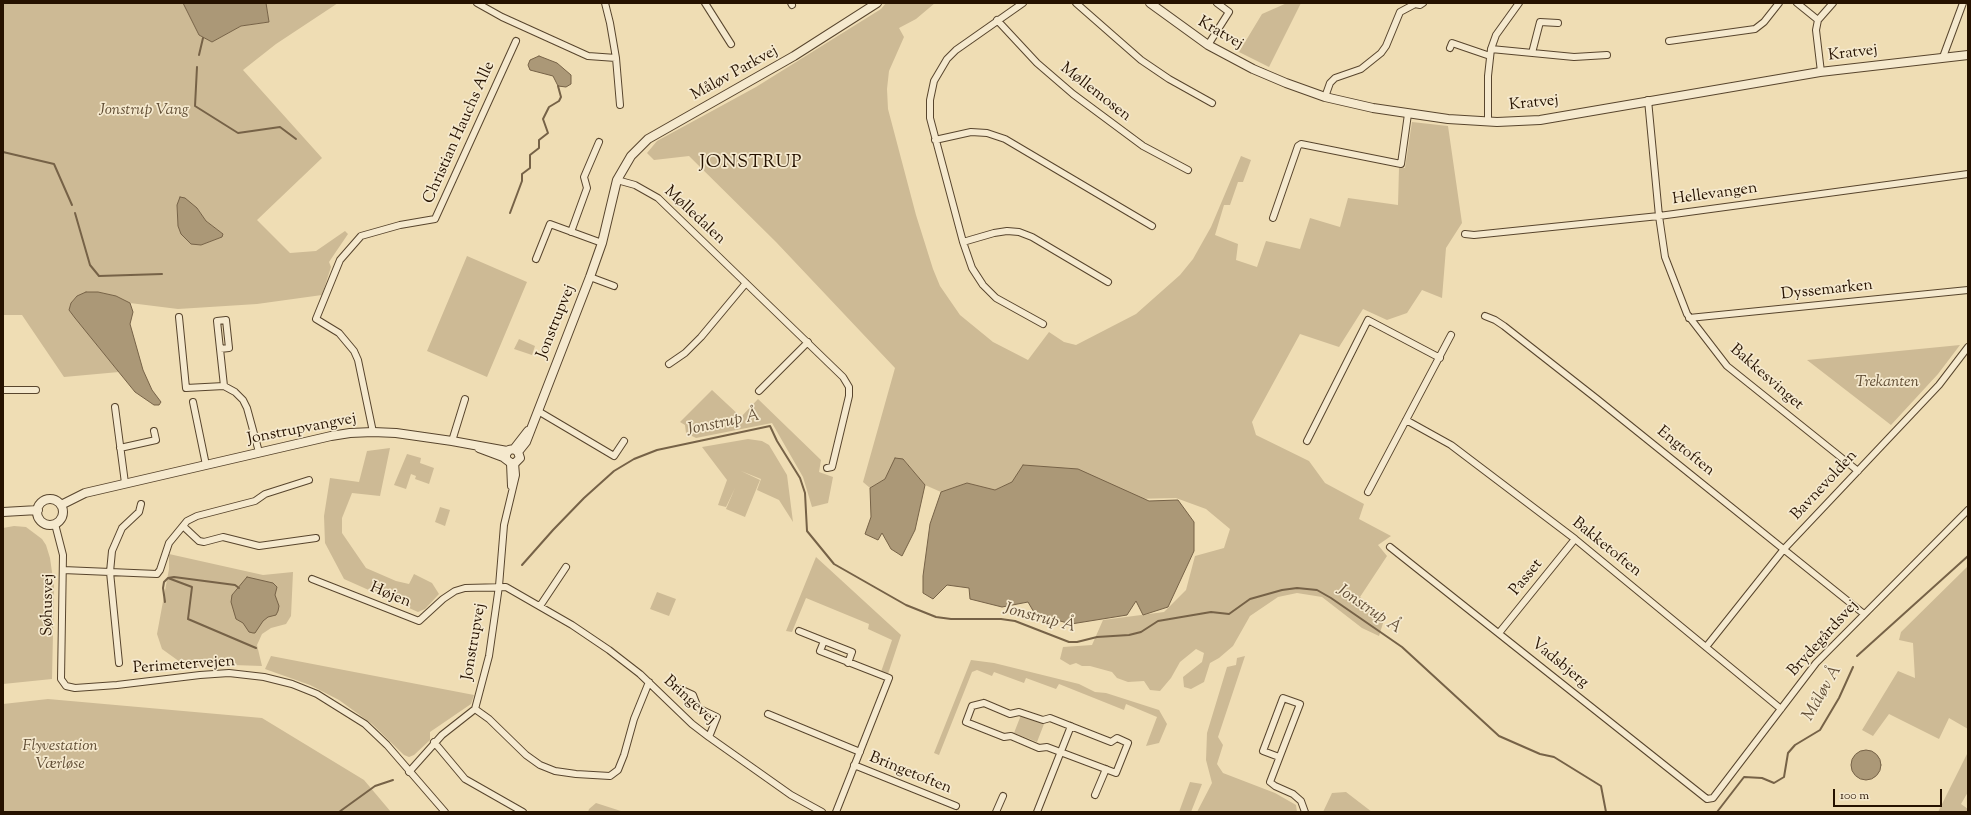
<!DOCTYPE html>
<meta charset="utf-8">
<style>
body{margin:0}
#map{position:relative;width:1971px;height:815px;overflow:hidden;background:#efddb4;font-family:"Sorts Mill Goudy",serif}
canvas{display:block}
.frame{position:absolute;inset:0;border:4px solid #261200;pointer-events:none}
.scale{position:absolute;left:1833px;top:789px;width:109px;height:18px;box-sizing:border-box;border:2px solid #261200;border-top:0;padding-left:5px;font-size:12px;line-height:14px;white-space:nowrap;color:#261200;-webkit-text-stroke:3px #f5e9ce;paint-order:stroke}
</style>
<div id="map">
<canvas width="1971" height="815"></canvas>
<div class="frame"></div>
<div class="scale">100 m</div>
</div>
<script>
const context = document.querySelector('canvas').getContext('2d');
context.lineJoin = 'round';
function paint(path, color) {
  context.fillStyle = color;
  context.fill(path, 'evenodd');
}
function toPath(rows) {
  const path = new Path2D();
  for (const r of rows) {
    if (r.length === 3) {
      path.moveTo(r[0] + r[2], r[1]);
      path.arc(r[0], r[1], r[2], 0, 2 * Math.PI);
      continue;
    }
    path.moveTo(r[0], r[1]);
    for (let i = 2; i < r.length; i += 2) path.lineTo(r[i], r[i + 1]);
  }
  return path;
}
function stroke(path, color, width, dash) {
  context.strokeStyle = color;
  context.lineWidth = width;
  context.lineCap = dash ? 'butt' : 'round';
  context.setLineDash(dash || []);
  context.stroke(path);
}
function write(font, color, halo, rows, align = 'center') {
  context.font = font + ' "Sorts Mill Goudy",serif';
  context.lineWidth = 3.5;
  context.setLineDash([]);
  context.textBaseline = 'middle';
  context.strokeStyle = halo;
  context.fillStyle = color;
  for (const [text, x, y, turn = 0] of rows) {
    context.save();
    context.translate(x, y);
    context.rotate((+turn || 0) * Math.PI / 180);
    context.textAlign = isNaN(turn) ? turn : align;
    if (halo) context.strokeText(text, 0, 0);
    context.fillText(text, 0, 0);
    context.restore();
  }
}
const green = toPath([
 [3,3,183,3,199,35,212,42,241,26,269,22,266,3,338,3,276,44,243,70,322,158,257,220,290,253,316,251,345,231,348,234,329,262,331,267,322,295,257,304,178,309,130,303,116,296,98,292,77,296,71,303,69,310,119,372,64,377,22,315,3,315],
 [177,205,197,208,206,221,223,234,222,237,201,245,178,226],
 [886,3,935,3,916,19,899,28,904,37,889,71,887,89,888,109,916,215,933,269,940,286,960,315,993,342,1028,360,1049,332,1064,342,1076,345,1136,314,1180,275,1193,259,1211,227,1241,156,1251,160,1243,182,1238,182,1230,205,1224,205,1215,235,1238,244,1236,260,1257,267,1266,241,1300,249,1310,218,1340,227,1348,198,1398,205,1399,168,1405,168,1412,122,1448,126,1462,223,1446,248,1442,298,1422,290,1407,313,1387,320,1363,309,1339,347,1300,334,1252,422,1256,435,1309,461,1325,483,1364,504,1359,519,1391,536,1378,545,1387,556,1360,597,1384,620,1379,636,1362,628,1322,597,1297,593,1278,597,1250,616,1233,646,1219,658,1210,663,1204,682,1191,689,1184,687,1183,677,1202,662,1204,653,1196,649,1180,662,1171,678,1160,691,1150,690,1144,681,1128,682,1117,678,1112,672,1090,666,1082,666,1076,663,1070,665,1060,659,1063,647,1092,645,1103,620,1164,612,1186,590,1195,556,1224,548,1230,529,1206,509,1176,498,1133,499,1003,486,995,490,967,483,941,492,925,485,903,459,885,479,870,488,863,482,895,368,776,242,689,156,654,160,647,153,657,141,756,87,881,9],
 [1287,3,1301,3,1269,67,1239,52,1262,14],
 [467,256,527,282,487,377,427,351],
 [519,339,535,346,532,355,514,349],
 [1960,345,1938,374,1891,425,1807,360],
 [712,390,741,417,758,399,821,460,819,472,833,477,828,503,812,507,803,477,772,423,696,438,686,433,685,425,680,422],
 [748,439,762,441,769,445,787,475,793,522,779,500,757,490,761,479,741,471,760,480,745,517,726,509,735,488,726,507,718,505,727,480,702,447],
 [390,448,380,496,352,493,342,518,342,533,366,568,396,581,409,584,414,574,432,583,439,594,425,609,418,612,344,579,325,543,324,516,330,478,359,482,367,451],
 [407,454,421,458,420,463,434,468,429,484,415,479,416,476,411,474,406,489,394,485],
 [440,507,450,510,445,526,435,522],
 [14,526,26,527,42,539,46,545,50,558,54,586,52,679,3,684,3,528],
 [169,554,263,575,293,572,291,616,286,624,271,628,262,634,257,645,262,666,233,665,187,667,162,649,157,634,169,569],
 [816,557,901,635,888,674,881,672,892,640,868,629,869,624,806,598,792,632,786,631],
 [1968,566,1968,729,1949,718,1939,739,1889,714,1873,736,1862,730,1898,671,1915,678,1913,643,1899,640,1901,632],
 [657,592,676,599,669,616,650,609],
 [271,656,474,695,471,704,430,732,430,740,414,755,409,757,404,755,372,724,339,700,310,685,265,669],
 [1245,656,1218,737,1223,745,1217,764,1223,773,1275,793,1296,805,1297,812,1197,812,1212,783,1206,760,1207,733,1227,667,1236,665,1237,658],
 [971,660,994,663,1079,684,1095,692,1106,693,1159,710,1167,724,1159,743,1146,746,1157,717,1126,704,1124,710,1059,684,1056,689,1026,678,1024,683,994,672,992,676,977,670,972,672,939,755,934,753],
 [48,699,262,718,364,780,391,812,3,812,3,704],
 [1021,715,1044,724,1037,742,1014,733],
 [1968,752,1968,792,1961,804,1968,809,1968,812,1938,812],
 [1190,782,1202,784,1191,812,1179,812],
 [1346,792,1372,812,1323,812,1332,793],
 [596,803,624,812,588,812,589,809]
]);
const water = toPath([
 [183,3,266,3,269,22,241,26,212,42,199,35,183,3],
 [539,56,557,63,571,75,571,84,566,87,558,86,553,76,530,70,528,65,530,60,539,56],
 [180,197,185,198,197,208,206,221,223,234,222,237,201,245,191,244,181,234,178,226,177,205,180,197],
 [86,292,98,292,116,296,130,303,133,312,130,324,143,370,152,390,161,402,159,405,154,405,135,392,75,318,69,310,71,303,77,296,86,292],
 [895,458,903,459,925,485,915,530,902,556,891,549,882,533,878,540,865,534,871,517,870,488,885,479,895,458],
 [1023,465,1078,469,1149,501,1178,500,1194,522,1194,551,1168,607,1143,615,1136,601,1127,615,1071,624,1035,614,1028,602,1002,607,970,599,969,588,947,585,933,599,923,593,923,576,930,524,941,492,967,483,995,490,1012,482,1023,465],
 [247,577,273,583,277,587,275,595,279,606,278,611,276,615,268,617,263,621,255,633,253,633,249,632,243,623,236,619,231,602,232,595,247,577],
 [1866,765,15]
]);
const stream = toPath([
 [199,55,203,38],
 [197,67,195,106,238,133,280,127,296,139],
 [3,152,54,164,72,205],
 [75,213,90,265,99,276,162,274],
 [510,213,522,181,522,174,530,168,530,155,539,148,539,140,548,133,543,119,549,107,559,101,561,97,558,86],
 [522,565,553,530,584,498,614,471,634,459,657,450,770,426,777,441,800,478,805,493,807,531,834,564,906,605,936,617,951,619,1001,619,1015,621,1069,642,1077,642,1097,637,1129,635,1141,632,1158,621,1211,612,1229,614,1250,599,1282,590,1297,588,1317,590,1331,598,1402,647,1499,736,1540,754,1554,757,1601,786,1606,812],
 [168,578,192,587,188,619,256,648],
 [165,602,163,588,164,582,168,578,174,577,235,585,239,588],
 [1857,656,1968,556],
 [339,812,375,786,393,780],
 [1717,812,1744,777,1762,778,1774,783,1784,777,1788,753,1795,745,1820,730,1839,698,1853,667]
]);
const minor = toPath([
 [477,3,502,17,588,56,616,58],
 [605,3,610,23,616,58,620,105],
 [705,3,731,44],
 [791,3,792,5],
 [1023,3,956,50,947,59,934,81,930,100,930,118,963,242,972,268,983,285,996,298,1043,324],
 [1076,3,1141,60,1169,79,1212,103],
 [1797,3,1818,20],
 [997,20,1037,63,1073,94,1143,146,1188,170],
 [1669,41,1755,29,1764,22,1779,3],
 [1208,45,1229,12,1217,3],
 [1450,48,1452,43,1490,56],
 [1491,49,1574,57,1607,55],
 [1532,53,1540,22,1558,23],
 [1943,57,1963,3],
 [1821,72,1816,30,1818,20,1833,3],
 [1325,97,1330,83,1335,78,1361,69,1381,53,1386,46,1400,12,1415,4,1420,5,1423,3],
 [1648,100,1659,216,1665,257,1687,314,1727,366,1858,471],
 [1488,121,1488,76,1491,49,1496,35,1519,3],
 [935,140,971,132,987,133,1005,139,1152,226],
 [617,180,635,185,658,198,843,377,849,387,849,396,832,467,827,468],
 [1273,218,1298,146,1301,144,1401,164,1408,114],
 [571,232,587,188,584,177,599,142],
 [1465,234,1474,235,1659,216,1968,174],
 [963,242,994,233,1007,231,1019,232,1032,237,1108,282],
 [536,259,550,224,602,243],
 [590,277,614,286],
 [1485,316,1495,320,1504,326,1597,399,1864,614],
 [179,317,186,388,224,386,235,392,243,400,247,408,259,452],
 [1689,318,1968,290],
 [220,349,229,348,226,320,217,321,220,349,224,386],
 [669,364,685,353,701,337,746,283],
 [3,390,36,390],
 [759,391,808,342],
 [193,402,206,465],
 [115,407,125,483],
 [538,411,614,456,624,441],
 [1406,420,1451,445,1575,539,1781,709],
 [373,432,358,360,354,351,339,333,316,319,340,260,361,236,400,225,435,219,516,41],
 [452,441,465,399],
 [1307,441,1368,320,1440,358],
 [120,448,156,440,154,431],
 [510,463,511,486],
 [1368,492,1451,335],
 [55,524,63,555,61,679,66,686,75,688,117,685,200,675,229,673,264,677,292,684,317,694,365,724,387,745,445,812],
 [183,526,199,541,204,542,223,537,259,546,316,538],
 [1390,547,1707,799,1713,798,1816,663,1968,510],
 [63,570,157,574,160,570,169,543,187,521,197,516,255,501,265,494,309,480],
 [312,579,419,621,443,599,455,591,465,588,506,587,572,625,609,650,640,674,692,724,709,737,791,795,822,812],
 [540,606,566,567],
 [799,631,824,641,820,651,889,678,836,812],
 [1499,633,1575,539],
 [824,641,852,652,848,663],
 [1706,647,1784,549,1939,385,1968,347],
 [119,663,110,572,112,551,122,528,139,512,141,504],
 [680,689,693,695,698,708,717,717,709,737],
 [984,703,1010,714,1019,712,1043,720,1050,718,1111,742,1117,738,1128,743,1116,773,1047,747,1039,748,1011,736,1004,737,966,722,972,706,984,703],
 [475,709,489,719,526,755,540,765,555,771,576,774,610,776,618,770,624,755,634,719,649,682],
 [768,714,860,752],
 [434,742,465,779,523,812],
 [1279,757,1263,751,1283,698,1300,704,1270,782,1275,786,1293,794,1301,801,1305,812],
 [854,765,956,806],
 [409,772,442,735,475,709,489,656,499,586,504,525,516,475,515,463],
 [1095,795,1106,769],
 [996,812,1003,796],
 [1037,812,1071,726]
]);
const tertiary = toPath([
 [1150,3,1208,45,1253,69,1286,83,1325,97,1373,108,1448,119,1497,122,1540,120,1820,72,1968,55],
 [479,448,503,457,511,463,515,463,520,458,518,452,514,449,509,450,506,454,506,459],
 [514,449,528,431],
 [518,452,526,442,590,277,602,243,617,180,631,156,648,139,794,56,877,3],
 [50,512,13],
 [61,505,85,493,331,436,350,433,373,432,396,433,452,441,507,451],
 [3,512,38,510]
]);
const streetNames = [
 ["Kratvej",1220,34,30],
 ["Kratvej",1853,54,-7],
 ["Måløv Parkvej",735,74,-29],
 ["Møllemosen",1095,93,38],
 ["Kratvej",1534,104,-6],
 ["Christian Hauchs Alle",460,133,-66],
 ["Hellevangen",1715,195,-8],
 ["Mølledalen",694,216,43],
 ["Dyssemarken",1827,291,-6],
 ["Jonstrupvej",557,322,-68],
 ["Bakkesvinget",1766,378,41],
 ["Jonstrupvangvej",302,430,-11],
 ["Engtoften",1685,452,39],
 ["Bavnevolden",1825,486,-47],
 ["Bakketoften",1606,548,39],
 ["Passet",1527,578,-51],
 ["Højen",390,596,22],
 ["Søhusvej",49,605,-89],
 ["Brydegårdsvej",1824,639,-48],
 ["Jonstrupvej",475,642,-80],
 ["Vadsbjerg",1559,664,39],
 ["Perimetervejen",184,666,-4],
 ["Bringevej",689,701,42],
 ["Bringetoften",910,774,22]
];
const parkNames = [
 ["Jonstrup Vang",144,111],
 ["Trekanten",1887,383],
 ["Flyvestation",60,747],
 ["Værløse",60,765]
];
const waterNames = [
 ["Jonstrup Å",723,424,-12],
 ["Jonstrup Å",1368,610,34],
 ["Jonstrup Å",1039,619,15],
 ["Måløv Å",1823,694,-60]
];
const quarterNames = [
 ["JONSTRUP",751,164]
];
paint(green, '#cdba95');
paint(water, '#ab9877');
stroke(water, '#766247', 1);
stroke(stream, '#766247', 2);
stroke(minor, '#58452d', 8);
stroke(tertiary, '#58452d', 10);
stroke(minor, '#f5e9ce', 6);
stroke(tertiary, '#f5e9ce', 8);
write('16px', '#261200', '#f5e9ce', streetNames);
write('italic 16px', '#604d34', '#f5e9ce', parkNames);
write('italic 17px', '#624e36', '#f5e9ce', waterNames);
context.letterSpacing = '1px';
write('18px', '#261200', '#f5e9ce', quarterNames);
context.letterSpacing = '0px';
</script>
